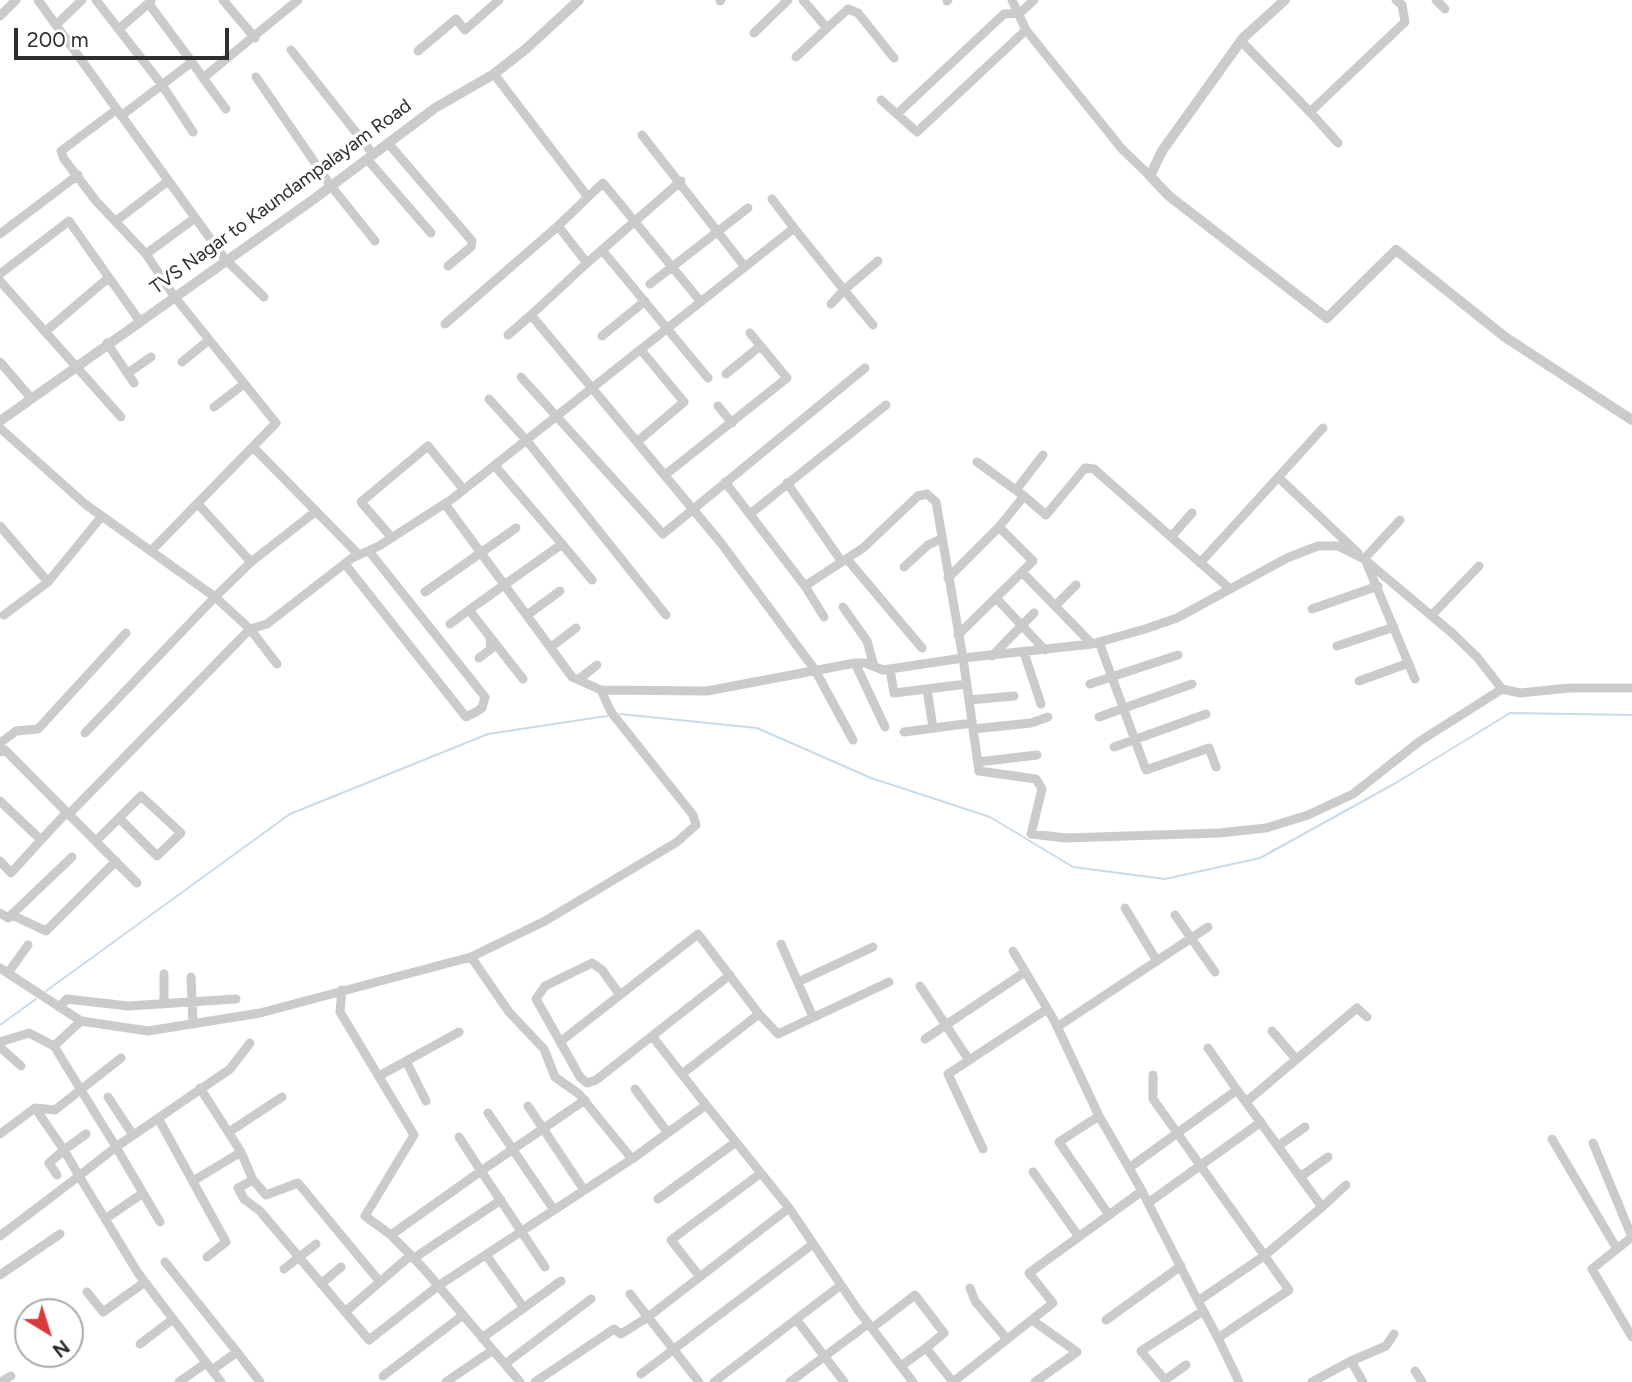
<!DOCTYPE html>
<style>
body{margin:0}
#map{position:relative;width:1632px;height:1382px;overflow:hidden;background:#fff;font-family:Figtree,sans-serif}
canvas{display:block}
.north{position:absolute;left:14px;top:1298px;width:70px;height:70px;box-sizing:border-box;background:#fff;border:2px solid #ababab;border-radius:50%;rotate:142deg;font-size:19px;font-weight:700;line-height:28px;text-align:center;color:#2e2e2e}
.north::after{content:'';display:block;margin:auto;width:24px;height:32px;background:#d93b3d;clip-path:polygon(50% 0,100% 100%,50% 72%,0 100%)}
.scale{position:absolute;left:14px;top:28px;width:215px;height:32px;box-sizing:border-box;border:4px solid #2e2e2e;border-top:0;padding-left:9px;font-size:21px;line-height:24px;white-space:nowrap;color:#2e2e2e;-webkit-text-stroke:5px #fff;paint-order:stroke}
</style>
<div id="map">
<canvas width="1632" height="1382"></canvas>
<div class="north">N</div>
<div class="scale">200 m</div>
</div>
<script>
const context = document.querySelector('canvas').getContext('2d');
context.lineJoin = 'round';
function toPath(rows) {
  const path = new Path2D();
  for (const r of rows) {
    path.moveTo(r[0], r[1]);
    for (let i = 2; i < r.length; i += 2) path.lineTo(r[i], r[i + 1]);
  }
  return path;
}
function stroke(path, color, width, dash) {
  context.strokeStyle = color;
  context.lineWidth = width;
  context.lineCap = dash ? 'butt' : 'round';
  context.setLineDash(dash || []);
  context.stroke(path);
}
function write(font, color, halo, rows, align = 'center') {
  context.font = font + ' Figtree,sans-serif';
  context.lineWidth = 7;
  context.setLineDash([]);
  context.textBaseline = 'middle';
  context.strokeStyle = halo;
  context.fillStyle = color;
  for (const [text, x, y, turn = 0] of rows) {
    context.save();
    context.translate(x, y);
    context.rotate((+turn || 0) * Math.PI / 180);
    context.textAlign = isNaN(turn) ? turn : align;
    if (halo) context.strokeText(text, 0, 0);
    context.fillText(text, 0, 0);
    context.restore();
  }
}
const stream = toPath([
 [620,714,757,728,871,778,990,817,1073,867,1165,879,1260,858,1394,784,1510,713,1632,715],
 [46,991,290,814,488,734,607,716],
 [0,1025,36,999]
]);
const minor = toPath([
 [38,0,225,259,264,297],
 [96,0,162,85,193,132],
 [223,0,255,38],
 [803,0,827,28,848,9,858,13,894,58],
 [1012,0,1026,30,1122,149,1150,176],
 [1436,0,1445,9],
 [720,1,721,0],
 [947,1,948,0],
 [149,4,192,62],
 [0,16,16,0],
 [56,25,82,0],
 [119,29,151,1],
 [754,33,788,0],
 [1241,41,1310,112,1405,22,1402,5,1396,0],
 [291,50,373,154],
 [418,51,456,19,465,30,499,0],
 [796,57,827,28],
 [256,77,331,186,375,241],
 [203,78,226,109],
 [881,100,917,132,1026,30],
 [116,110,61,151,64,159,96,201,146,254,174,296,276,423,151,551],
 [1310,112,1338,143],
 [897,114,1004,14,1020,13,1034,0],
 [121,116,192,62,203,78,298,0],
 [642,135,745,267],
 [388,143,472,241,471,247,448,266],
 [367,159,431,233],
 [588,197,603,183,701,302],
 [772,199,794,228],
 [116,221,168,181],
 [0,234,78,175],
 [602,250,708,378],
 [146,254,195,218],
 [587,263,681,181],
 [0,274,69,221,139,320],
 [0,281,121,417],
 [650,284,748,208],
 [831,304,844,290,873,325],
 [445,324,558,226],
 [46,331,107,279],
 [508,335,531,315],
 [602,336,645,301],
 [107,343,134,383],
 [0,362,31,398],
 [182,362,209,340],
 [128,373,151,357],
 [726,374,759,347],
 [521,377,663,534,865,368],
 [489,399,527,441,666,615],
 [718,406,732,423],
 [214,407,244,384],
 [0,428,85,504,215,597,250,629,267,624,352,558,379,546,452,499,592,388,531,315,587,263,558,226,588,197,494,74],
 [638,441,684,402,641,350],
 [253,447,359,555],
 [977,462,1024,496],
 [495,466,562,544,469,610,523,679],
 [665,475,787,378,750,333],
 [1278,477,1358,553],
 [787,483,842,562],
 [1016,490,1043,455],
 [198,504,251,562],
 [445,504,572,677,601,690,707,691,855,663,865,663,883,670,963,658,936,502,927,494,918,496,863,548,805,586,725,482],
 [750,514,886,405],
 [0,526,48,582],
 [999,527,1024,496,1046,515,1085,468,1094,469,1229,588],
 [1171,537,1192,513],
 [392,538,361,502,428,446,464,490],
 [562,544,592,580],
 [847,559,922,648],
 [1364,559,1400,520],
 [1200,563,1323,428],
 [345,564,466,717,476,712,482,708,485,697,369,551],
 [1367,564,1415,679],
 [904,567,928,545,941,539],
 [948,578,999,527,1033,561,1022,572],
 [805,586,824,617],
 [425,592,516,528],
 [996,598,1045,650],
 [1055,606,1076,585],
 [843,607,867,641,874,666],
 [1312,609,1378,586],
 [4,615,48,582,102,516],
 [527,615,560,591],
 [1432,615,1479,566],
 [450,624,469,610],
 [958,635,1022,572,1092,644],
 [1099,642,1146,770,1209,748,1216,767],
 [1337,646,1394,627],
 [551,647,576,628],
 [1024,653,1041,704],
 [992,656,1034,613],
 [479,658,491,649,490,639],
 [855,663,885,727],
 [890,669,894,693,967,684],
 [579,679,597,665],
 [1359,681,1409,663],
 [1090,684,1178,655],
 [927,689,933,728],
 [1502,689,1420,741,1353,794,1308,815,1266,828,1219,833,1066,838,1031,834,1042,789,1036,779,979,771,963,658,1092,644,1145,629,1177,618,1287,558,1318,546,1338,546,1364,559,1452,633,1477,657,1502,689,1520,693,1569,688,1632,688],
 [969,700,1014,696],
 [1099,717,1192,684],
 [973,729,1031,723,1048,717],
 [904,732,972,723],
 [85,733,215,597,251,562,315,512],
 [853,740,815,670,721,543,592,388,794,228,844,290,878,261],
 [0,743,16,731,38,729,126,633],
 [1114,747,1206,714],
 [0,752,5,750,137,883],
 [978,762,1037,755],
 [0,801,41,840,67,812],
 [69,814,250,629,277,664],
 [96,841,141,796,181,833,157,856,119,818],
 [0,861,11,873,41,840],
 [1125,908,1157,961],
 [0,913,8,918,72,857],
 [12,915,46,931,116,861],
 [1175,915,1215,972],
 [781,944,813,1017],
 [1013,951,1054,1020,1099,1116],
 [471,957,509,1012,544,1049,555,1077,579,1094,632,1159],
 [0,968,81,1021],
 [8,973,28,945],
 [191,977,193,1024],
 [798,982,873,947],
 [920,986,969,1060],
 [342,990,340,1012,414,1135,365,1216,391,1235,424,1269,520,1382],
 [620,995,602,970,592,963,545,986,536,999,580,1077,587,1083,596,1080,652,1036,706,1105],
 [164,1004,164,974],
 [59,1007,67,999,128,1006,236,999],
 [759,1014,778,1034,889,982],
 [1057,1027,1208,927],
 [1272,1031,1296,1059],
 [652,1036,730,975],
 [925,1039,1025,972],
 [0,1042,29,1033,54,1046],
 [560,1042,698,934,759,1014,682,1074],
 [0,1047,21,1066],
 [1208,1048,1237,1090],
 [406,1061,426,1101],
 [1153,1075,1153,1099,1289,1290,1218,1338,1239,1382],
 [379,1076,459,1032],
 [200,1088,241,1152,253,1180,238,1188,244,1199,260,1211,369,1340,438,1286,632,1159,706,1105,736,1142],
 [635,1089,668,1133],
 [108,1097,133,1135],
 [1246,1102,1357,1008,1367,1017],
 [528,1106,584,1190],
 [35,1108,55,1110,121,1058],
 [488,1113,554,1210],
 [158,1118,226,1242,207,1257],
 [229,1132,282,1097],
 [0,1134,35,1108,64,1150,49,1163,57,1175],
 [459,1137,481,1171,585,1100],
 [1552,1139,1617,1249],
 [1593,1143,1632,1237,1592,1269,1632,1337],
 [1278,1146,1305,1127],
 [983,1149,948,1074,1047,1009],
 [1033,1172,1079,1237],
 [1300,1177,1328,1157],
 [253,1180,266,1195,298,1183,380,1282],
 [193,1181,241,1152],
 [1142,1191,1129,1168,1237,1090,1322,1207,1264,1256,1198,1301,1218,1338],
 [658,1199,736,1142,789,1208],
 [1148,1203,1198,1301],
 [1322,1207,1346,1185],
 [1109,1215,1059,1142,1099,1116,1129,1168],
 [105,1219,143,1193],
 [160,1222,116,1147,230,1069,250,1043],
 [391,1235,481,1171,545,1267],
 [0,1236,79,1176,64,1150,86,1134],
 [486,1255,524,1308],
 [414,1258,501,1200],
 [165,1262,237,1352,212,1370],
 [284,1269,316,1244],
 [0,1275,60,1234],
 [700,1277,671,1240,761,1173],
 [321,1284,341,1267],
 [970,1288,975,1301,1007,1339],
 [87,1292,103,1312,145,1282],
 [345,1312,411,1255],
 [796,1319,844,1382],
 [1032,1320,1077,1352,1035,1382],
 [1106,1320,1181,1266],
 [872,1328,915,1295,944,1333,926,1348,953,1382,1053,1303,1029,1273,1142,1191,1148,1203,1261,1122],
 [482,1338,561,1281],
 [140,1344,173,1319],
 [237,1352,260,1382],
 [1351,1361,1386,1346,1394,1334],
 [505,1364,591,1299],
 [1186,1365,1165,1380,1141,1351,1203,1311],
 [901,1366,926,1348],
 [1415,1371,1422,1382],
 [641,1374,813,1244],
 [383,1376,463,1315],
 [1,1382,11,1376],
 [179,1382,206,1363],
 [221,1382,138,1273,79,1176,116,1147,54,1046,81,1021,148,1031,260,1013,471,957,545,921,677,842,696,825,693,815,611,712,601,690],
 [446,1382,493,1350],
 [535,1382,614,1329,621,1334,648,1317,630,1294],
 [699,1382,648,1317,789,1208,858,1310,913,1382],
 [714,1382,841,1285],
 [790,1382,868,1324],
 [1312,1382,1351,1361,1363,1382]
]);
const tertiary = toPath([
 [1285,0,1243,38,1162,151,1150,176,1169,196,1327,318,1396,250,1505,337,1632,420],
 [0,421,314,199,435,108,494,74,527,48,579,0]
]);
const streetNames = [
 ["TVS Nagar to Kaundampalayam Road",281,197,-36]
];
stroke(stream, '#c9dbe9', 2);
stroke(minor, '#cbcbcb', 9);
stroke(tertiary, '#cbcbcb', 10);
write('19px', '#2e2e2e', '#fff', streetNames);
</script>
